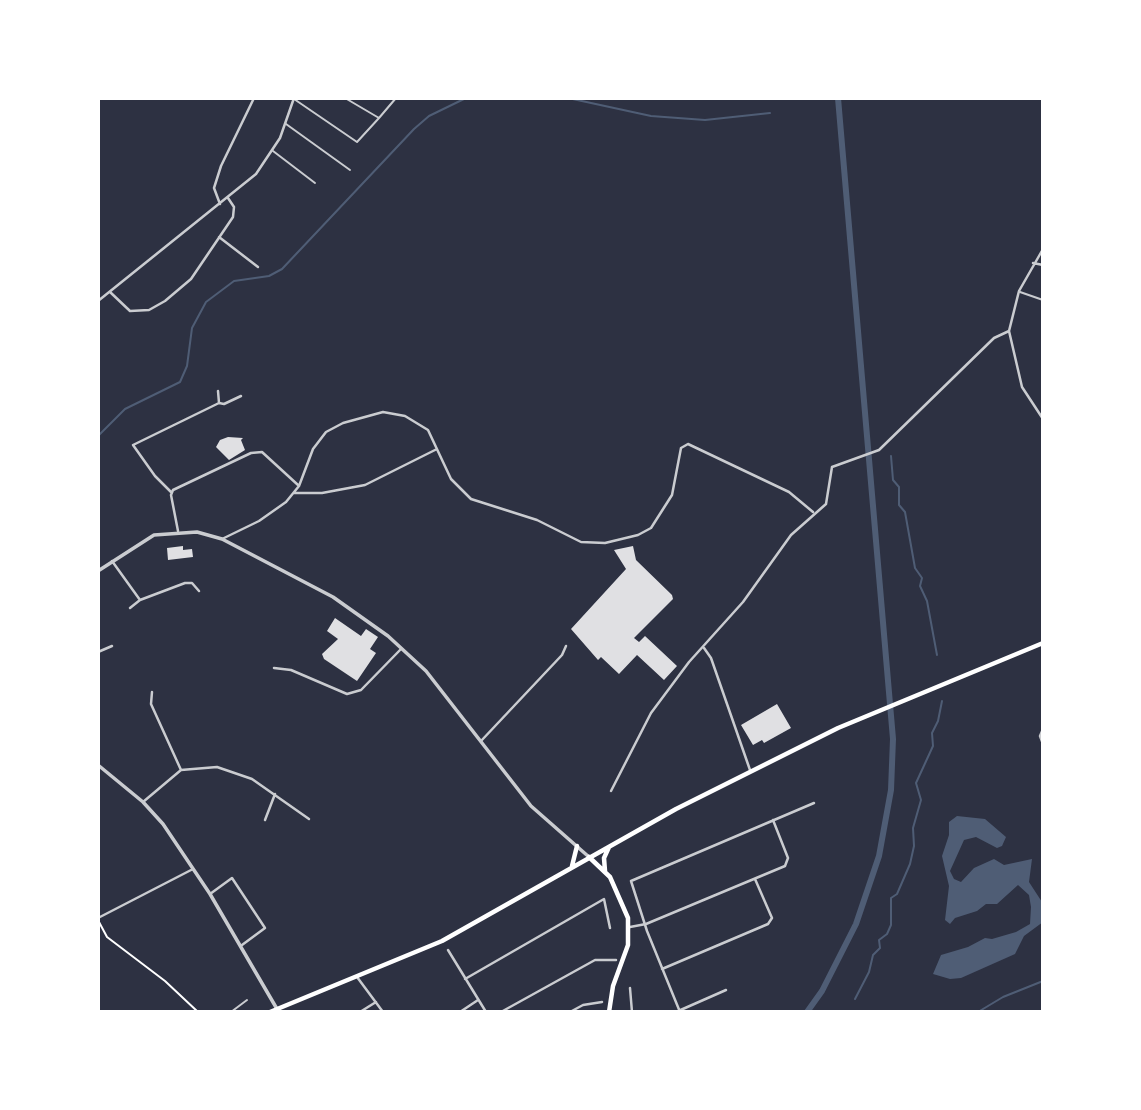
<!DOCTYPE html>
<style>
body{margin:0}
#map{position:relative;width:1141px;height:1110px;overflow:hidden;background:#2d3142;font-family:"PT Sans",sans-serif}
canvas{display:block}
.frame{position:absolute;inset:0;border:100px solid #fff;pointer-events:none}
</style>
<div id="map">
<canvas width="1141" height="1110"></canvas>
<div class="frame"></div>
</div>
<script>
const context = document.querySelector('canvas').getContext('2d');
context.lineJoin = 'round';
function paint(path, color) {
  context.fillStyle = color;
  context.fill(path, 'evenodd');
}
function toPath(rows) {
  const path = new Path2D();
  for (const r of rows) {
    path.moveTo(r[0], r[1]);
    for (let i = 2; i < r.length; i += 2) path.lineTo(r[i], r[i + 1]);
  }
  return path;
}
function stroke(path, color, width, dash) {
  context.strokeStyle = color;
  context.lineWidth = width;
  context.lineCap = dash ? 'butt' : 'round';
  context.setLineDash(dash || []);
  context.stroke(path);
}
const water = toPath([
 [957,816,985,819,1006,837,1002,846,997,848,976,837,964,840,950,871,954,879,961,882,974,868,994,859,1004,865,1032,859,1029,882,1042,902,1043,922,1024,936,1015,954,961,978,950,979,933,974,941,955,968,947,985,938,992,939,1016,932,1030,924,1031,907,1029,895,1018,885,997,904,986,904,977,911,955,918,950,924,945,920,949,886,942,856,949,835,949,822]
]);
const stream = toPath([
 [568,98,651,116,705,120,770,113],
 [926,98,957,98],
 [98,436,125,409,180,382,187,366,192,328,206,302,234,281,269,276,282,269,414,129,429,116,466,98],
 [891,456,893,480,899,487,899,505,905,512,915,568,922,578,920,586,927,601,937,655],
 [855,999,869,972,873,955,880,948,879,940,887,934,891,925,891,898,897,894,910,864,914,846,913,828,921,800,916,783,933,746,932,733,938,721,942,701],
 [978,1012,1003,997,1043,981]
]);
const canal = toPath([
 [807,1012,822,991,856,924,879,856,891,790,893,739,838,98]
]);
const building = toPath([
 [228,437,243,438,241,440,245,450,229,460,216,447,220,440],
 [183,546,183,550,192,549,193,557,168,560,167,548],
 [633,546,636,560,672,595,673,599,634,638,639,642,645,636,677,666,664,680,637,655,619,674,601,657,598,660,571,629,626,569,614,550],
 [335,618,361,636,366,629,378,637,370,649,376,653,357,681,324,659,322,654,338,639,327,631],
 [777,704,791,728,764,743,762,740,753,745,741,725]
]);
const path = toPath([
 [99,922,107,937,165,981,198,1012]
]);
const service = toPath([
 [345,98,379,118,396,98],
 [294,99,357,142,379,118],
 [286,124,350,170],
 [273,151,315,183],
 [1020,292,1043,300],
 [231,1012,247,1000]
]);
const minor = toPath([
 [220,204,214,188,221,166,254,98],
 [219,237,258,267],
 [1043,249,1019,291,1009,331,1022,387,1043,419],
 [1033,263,1043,265],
 [110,292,130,311,149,310,165,301,191,279,233,217,234,207,228,198],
 [98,301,256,174,280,138,294,98],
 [218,391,219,403,224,404,241,396],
 [171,492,155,476,133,445,219,403],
 [294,493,322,493,365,485,437,449],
 [178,531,171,495,173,490,251,453,262,452,298,485],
 [222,539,259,521,286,502,299,486,313,449,326,432,343,423,383,412,405,416,428,430,451,479,471,499,537,520,581,542,605,543,638,535,651,528,672,495,681,448,688,444,789,492,813,512],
 [112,561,140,600],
 [130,608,140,600,185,583,192,583,199,591],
 [704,648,711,658,750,770],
 [98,652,112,646],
 [274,668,291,670,347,694,361,690,401,649],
 [152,692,151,704,181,770],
 [1043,729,1040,736,1043,744],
 [481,741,562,655,566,646],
 [611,791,651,713,689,662,743,602,791,535,826,504,832,467,879,450,994,338,1009,331],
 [143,802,181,770,217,767,252,779,309,819],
 [265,820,275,794],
 [210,894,232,878,265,928,242,945],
 [98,918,193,869],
 [630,927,646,924,785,866,788,858,773,820],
 [448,950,486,1012],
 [662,969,768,924,772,918,755,879],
 [357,977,383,1012],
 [465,979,604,899,610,928],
 [630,988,632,1012],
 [360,1012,376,1002],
 [460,1012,478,1000],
 [501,1012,595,960,616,960],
 [570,1012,583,1005,602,1002],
 [676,1012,726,990],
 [680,1012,647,931,631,881,814,803]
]);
const tertiary = toPath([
 [98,571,154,535,197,532,222,539,333,597,388,636,426,671,531,806,589,857],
 [98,765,143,802,163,824,210,894,277,1009]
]);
const secondary = toPath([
 [589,857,610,877,628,918,628,945,613,986,609,1012],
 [572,866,577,846],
 [605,871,604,858,609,847],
 [270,1012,442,941,676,809,838,728,1043,643]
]);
paint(water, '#4f5d75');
stroke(stream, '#4f5d75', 2);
stroke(canal, '#4f5d75', 6);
paint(building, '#e0e0e3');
stroke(path, '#fff', 2);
stroke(service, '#caccd0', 2);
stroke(minor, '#caccd0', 2.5);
stroke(tertiary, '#caccd0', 3.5);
stroke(secondary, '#fff', 4.5);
</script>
